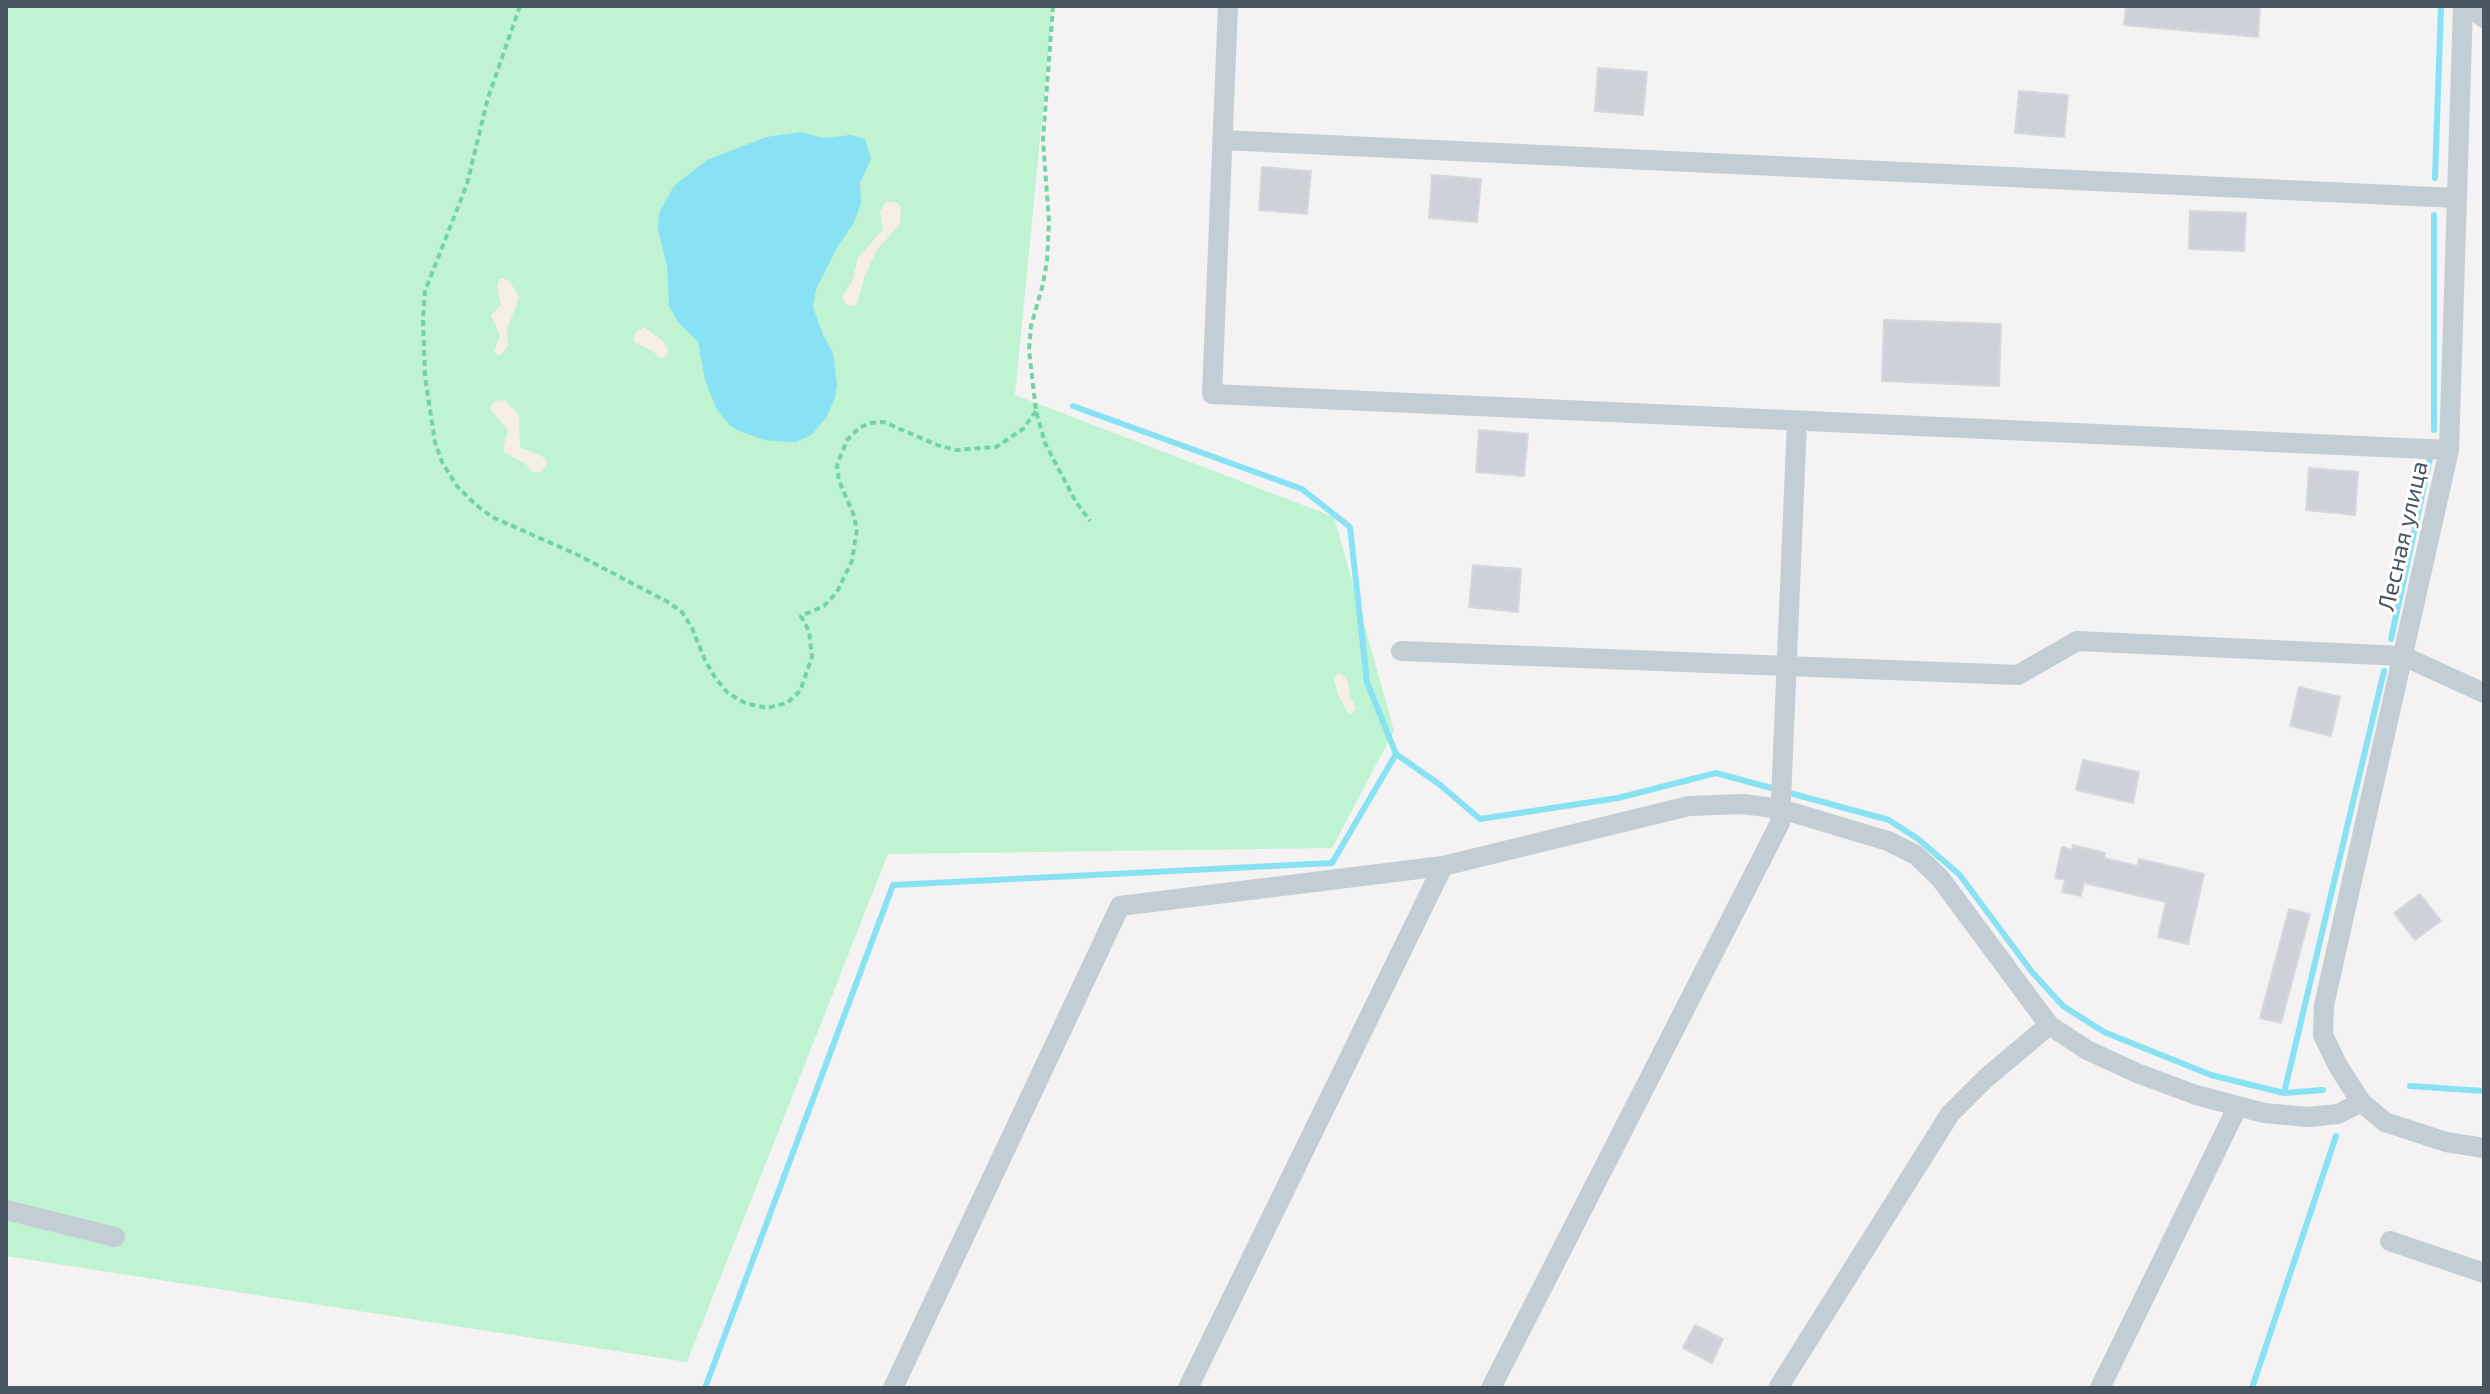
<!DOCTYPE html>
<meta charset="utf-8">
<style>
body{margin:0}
#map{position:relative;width:2490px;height:1394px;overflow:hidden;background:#f4f2f2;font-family:"Exo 2",sans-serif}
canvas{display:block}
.frame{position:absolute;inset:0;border:8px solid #485661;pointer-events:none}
</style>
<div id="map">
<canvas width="2490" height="1394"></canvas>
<div class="frame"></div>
</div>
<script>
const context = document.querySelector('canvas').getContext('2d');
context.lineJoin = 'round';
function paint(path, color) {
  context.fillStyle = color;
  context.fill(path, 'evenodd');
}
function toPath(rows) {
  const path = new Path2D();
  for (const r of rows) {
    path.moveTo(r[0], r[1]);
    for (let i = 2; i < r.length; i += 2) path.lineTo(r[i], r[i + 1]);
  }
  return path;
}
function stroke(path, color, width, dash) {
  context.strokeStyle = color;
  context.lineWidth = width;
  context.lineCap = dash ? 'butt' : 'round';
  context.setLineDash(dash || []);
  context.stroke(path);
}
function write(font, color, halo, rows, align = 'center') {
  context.font = font + ' "Exo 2",sans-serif';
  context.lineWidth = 6;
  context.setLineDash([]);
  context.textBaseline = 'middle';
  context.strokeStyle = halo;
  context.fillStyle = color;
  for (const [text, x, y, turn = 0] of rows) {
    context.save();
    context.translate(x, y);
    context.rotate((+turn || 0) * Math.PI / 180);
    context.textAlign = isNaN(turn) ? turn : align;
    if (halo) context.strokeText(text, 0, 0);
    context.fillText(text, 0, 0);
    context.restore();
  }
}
const green = toPath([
 [6,6,1053,6,1015,395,1334,517,1394,731,1332,848,888,854,687,1362,6,1256]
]);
const sand = toPath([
 [886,201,898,203,901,207,900,224,876,251,864,278,857,305,848,306,843,300,843,295,852,282,858,258,883,229,880,212],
 [500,278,510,281,519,298,507,329,508,346,500,356,494,352,500,336,491,315,501,305,497,285],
 [644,327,664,342,668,349,665,358,659,358,654,352,634,342,635,333],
 [499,400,505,401,519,415,520,447,545,458,547,463,542,472,532,472,526,464,504,452,503,448,508,430,490,409,493,402],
 [1338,673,1344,676,1348,683,1351,699,1356,707,1352,714,1347,712,1338,694,1334,679]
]);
const water = toPath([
 [801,132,823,138,851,135,865,139,871,159,860,183,861,204,853,224,838,246,816,289,813,307,823,335,833,353,837,385,835,398,826,418,811,435,796,442,786,442,764,440,739,431,730,426,716,408,705,380,698,342,678,322,669,306,667,266,658,230,659,213,674,186,707,160,766,137]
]);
const stream = toPath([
 [2435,178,2441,6],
 [1073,406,1302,489,1350,527,1367,682,1396,754,1439,784,1480,819,1618,798,1716,773,1889,820,1918,839,1959,874,2032,972,2063,1006,2104,1032,2211,1075,2284,1093,2323,1090],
 [2434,430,2434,215],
 [2391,639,2430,458],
 [2410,1086,2484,1091],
 [2284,1093,2384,671],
 [705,1388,893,885,1332,863,1396,754],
 [2252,1388,2336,1136]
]);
const building = toPath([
 [2126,6,2260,6,2258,37,2124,25,2126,6],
 [1598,68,1647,72,1643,115,1595,111,1598,68],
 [2019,91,2068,95,2064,137,2015,133,2019,91],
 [1262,167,1311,171,1307,214,1259,210,1262,167],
 [1432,175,1481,179,1477,222,1429,218,1432,175],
 [2190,211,2246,213,2244,251,2189,249,2190,211],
 [1884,320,2001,324,1999,386,1882,381,1884,320],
 [1479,430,1528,434,1524,476,1476,472,1479,430],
 [2309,468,2358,472,2355,515,2306,510,2309,468],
 [1473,565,1521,569,1518,612,1469,607,1473,565],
 [2299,687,2340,697,2331,736,2290,726,2299,687],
 [2083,760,2139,772,2133,803,2076,790,2083,760],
 [2073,845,2105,853,2104,858,2137,866,2139,859,2204,874,2188,944,2158,937,2166,902,2084,883,2081,896,2062,892,2065,880,2055,878,2062,847,2072,850,2073,845],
 [2420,894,2441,921,2415,940,2394,913,2420,894],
 [2289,909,2310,914,2281,1023,2260,1018,2289,909],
 [1695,1325,1723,1339,1712,1363,1683,1348,1695,1325]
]);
const path = toPath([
 [520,6,488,98,467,184,425,291,423,319,425,377,435,442,442,462,457,486,475,504,492,517,578,555,668,602,682,612,692,628,705,660,716,679,728,693,745,703,767,708,787,703,800,691,812,657,809,631,801,616,824,606,837,592,852,561,857,529,853,513,839,481,837,465,847,440,859,428,870,423,884,422,937,445,956,450,996,447,1023,429,1036,411],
 [1053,6,1043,140,1049,222,1047,261,1043,284,1031,326,1029,350,1036,411,1045,443,1076,502,1090,521]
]);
const minor = toPath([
 [1228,6,1212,394,2449,450],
 [2463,6,2449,450,2324,1005,2323,1035,2338,1066,2361,1102,2385,1122,2446,1142,2484,1148],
 [2469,6,2484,18],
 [1222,140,2456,198],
 [1401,651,2018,675,2077,641,2403,656,2484,693],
 [6,1210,115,1237],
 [2390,1241,2484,1273],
 [893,1388,1120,906,1443,866,1689,806,1743,804,1781,809,1888,841,1916,855,1940,878,2049,1025,2087,1050,2137,1073,2196,1095,2264,1113,2308,1117,2338,1114,2361,1102],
 [1188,1388,1443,866],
 [1491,1388,1780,823,1797,421],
 [1778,1388,1950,1114,1985,1079,2049,1025],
 [2100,1388,2237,1108]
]);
const streetNames = [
 ["Лесная улица",2403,536,-77]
];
paint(green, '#bff3d1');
paint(sand, '#f5efe3');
paint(water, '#89e2f3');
stroke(stream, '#89e2f3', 6);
paint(building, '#ced1d7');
stroke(building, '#d6d8de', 2);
stroke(path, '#74d4a1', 4, [6, 4]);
stroke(minor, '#c2cdd4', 20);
write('24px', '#485661', '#fff', streetNames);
</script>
